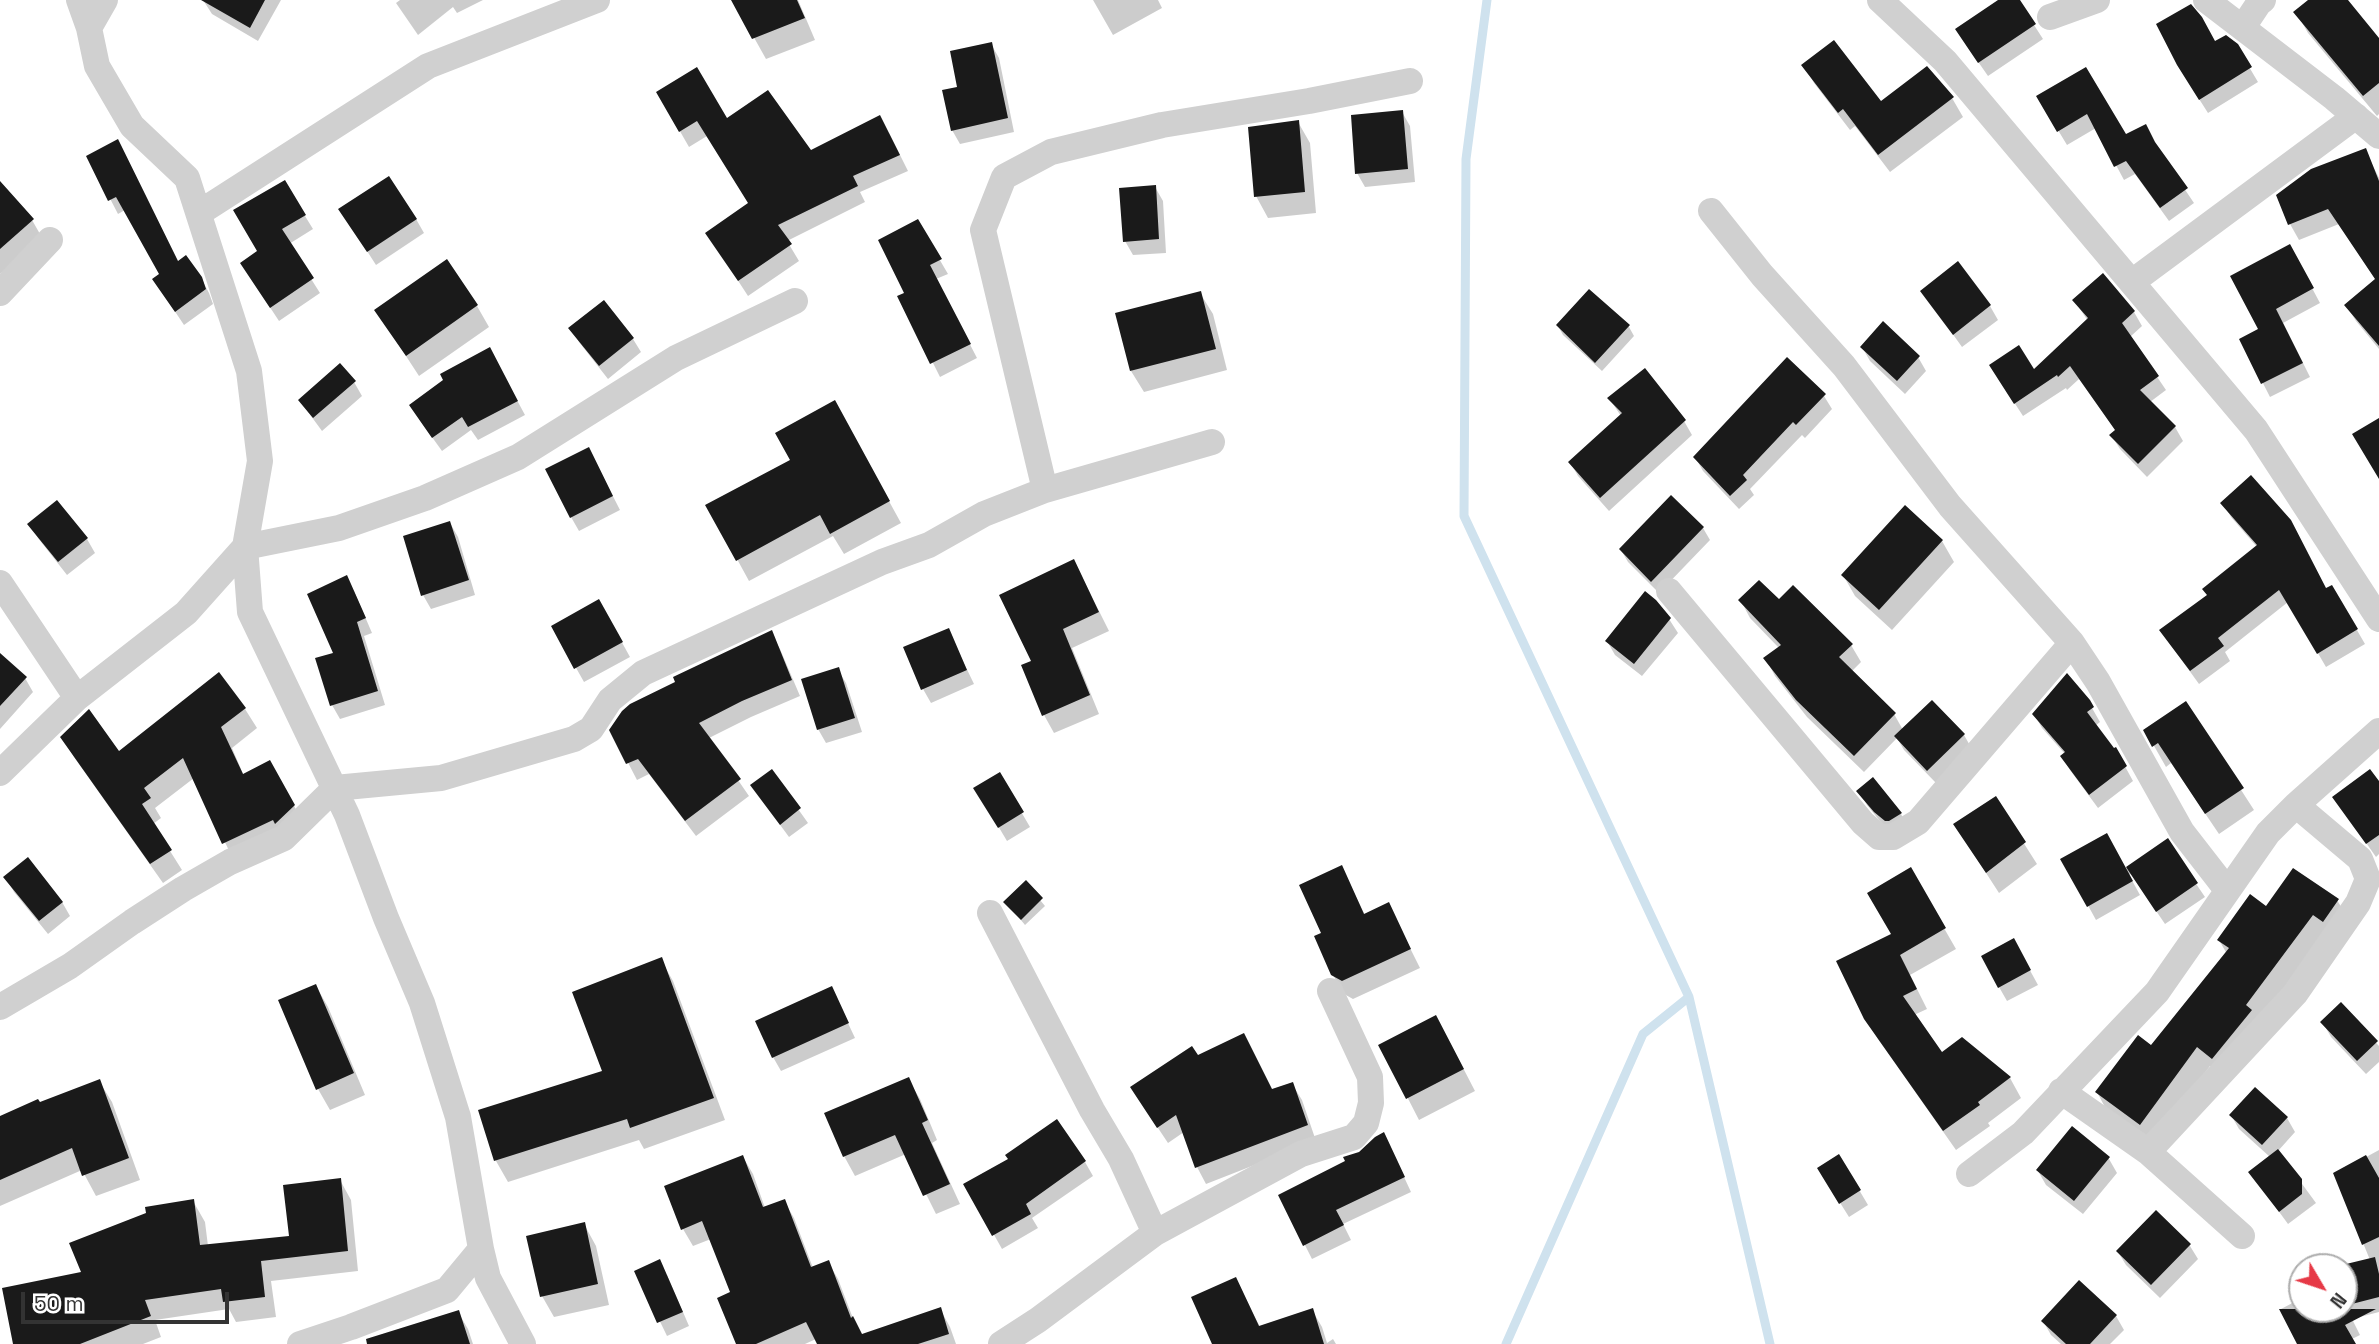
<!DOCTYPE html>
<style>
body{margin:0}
#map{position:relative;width:2379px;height:1344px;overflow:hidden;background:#fff;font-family:"Space Grotesk",sans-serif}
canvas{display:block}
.north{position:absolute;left:2288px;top:1253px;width:70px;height:70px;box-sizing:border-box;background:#fff;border:2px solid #adadad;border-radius:50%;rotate:129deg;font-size:19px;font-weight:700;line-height:28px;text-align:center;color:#333}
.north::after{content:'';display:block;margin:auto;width:24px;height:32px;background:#e63946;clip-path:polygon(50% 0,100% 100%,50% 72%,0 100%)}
.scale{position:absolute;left:21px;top:1292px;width:208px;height:32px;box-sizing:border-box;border:4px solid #333;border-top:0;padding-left:9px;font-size:21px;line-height:24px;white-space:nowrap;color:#333;-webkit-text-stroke:5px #fff;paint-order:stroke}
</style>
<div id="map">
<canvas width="2379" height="1344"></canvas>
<div class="north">N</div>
<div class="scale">50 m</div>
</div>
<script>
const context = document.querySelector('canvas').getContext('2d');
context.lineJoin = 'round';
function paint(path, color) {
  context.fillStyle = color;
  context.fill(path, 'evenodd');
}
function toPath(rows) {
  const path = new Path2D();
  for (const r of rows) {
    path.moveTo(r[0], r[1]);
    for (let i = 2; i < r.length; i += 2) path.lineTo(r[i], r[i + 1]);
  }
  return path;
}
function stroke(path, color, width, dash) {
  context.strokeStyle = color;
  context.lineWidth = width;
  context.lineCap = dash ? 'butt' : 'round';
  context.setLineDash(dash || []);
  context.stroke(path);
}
const shadow = toPath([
 [203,0,281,0,258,41,212,14],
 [400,0,483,0,457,13,453,7,418,35,396,3],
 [733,0,798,0,815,40,766,59],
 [1093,0,1158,0,1162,8,1113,35],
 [2001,0,2018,0,2043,39,1988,76,1965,43],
 [2310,0,2345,0,2379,41,2379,114,2377,116,2308,33,2296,12],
 [2215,43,2236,45,2258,82,2208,113,2187,80],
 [991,44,999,58,1014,132,960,144,952,130,959,88],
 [1804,65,1881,104,1927,68,1952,98,1963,117,1890,172,1855,126,1850,130,1814,83],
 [2085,69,2125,136,2157,148,2194,203,2169,221,2135,174,2124,180,2096,128,2067,145,2038,97],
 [658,93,811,153,889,133,908,171,860,192,865,202,787,241,799,261,748,296,707,233,750,204,707,136,689,147],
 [1402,112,1410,126,1415,182,1365,187,1357,173],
 [1298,122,1310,143,1316,213,1268,218,1256,196],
 [2365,150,2379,178,2379,349,2356,321,2346,305,2376,280,2339,224,2299,240,2290,224],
 [125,155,178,263,201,278,209,293,213,304,184,325,154,280,161,275,125,210,118,214,88,156],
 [0,184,32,220,44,241,0,274],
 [1155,187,1163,201,1166,253,1133,255,1125,241],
 [235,211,305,216,313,229,289,244,320,293,279,321,250,277,259,252],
 [416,219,424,233,376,265,349,223],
 [917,221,948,274,936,279,977,358,940,377,900,297,907,294],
 [2297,260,2320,303,2283,323,2310,377,2270,397,2241,340,2260,330],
 [2103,276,2134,312,2142,326,2130,337,2166,390,2150,402,2175,427,2183,441,2147,477,2120,449,2111,435,2116,431,2079,379,2067,390,2066,388,2023,416,1999,379,2034,372,2088,321,2074,300],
 [1589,291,1629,327,1634,336,1602,371,1563,335,1558,326],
 [1922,291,1990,306,1998,320,1962,347],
 [1200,293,1213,314,1227,370,1144,392,1131,371],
 [477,306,489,327,419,376,376,310],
 [571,328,633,339,641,352,608,379,579,342],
 [1862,347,1918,357,1926,371,1905,394,1870,361],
 [497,363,525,415,478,440,471,430,442,451,419,419],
 [354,382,362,396,322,431,300,401],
 [1824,396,1832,409,1805,438,1802,435,1750,489,1754,495,1739,509,1703,471,1695,457],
 [1609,398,1684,421,1692,435,1609,511,1578,476,1570,462,1621,416],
 [846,423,901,523,844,554,833,536,749,581,708,506,792,460],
 [596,463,620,510,579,531,571,517],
 [2223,503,2326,590,2332,587,2365,644,2326,667,2288,602,2225,652,2230,661,2199,684,2170,644,2208,596,2257,547,2231,517],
 [450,523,458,537,475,595,431,609,423,595],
 [30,525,87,539,95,553,67,575,38,538],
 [1703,528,1710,540,1659,593,1628,562,1621,550],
 [1942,541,1954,562,1892,630,1855,596,1843,575],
 [1074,561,1109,631,1072,648,1099,714,1054,733,1044,715,1033,662],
 [354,591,372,633,364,636,385,705,340,719,332,705,335,654],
 [599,601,630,657,584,682,553,627],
 [1741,601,1779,602,1851,645,1861,662,1851,672,1894,714,1903,730,1964,735,1972,749,1936,783,1904,750,1897,738,1864,772,1807,717,1775,676,1766,659,1779,648,1750,618],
 [1669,619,1678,633,1642,676,1615,655,1607,641],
 [948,630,974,684,931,703,923,689],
 [771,633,780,649,800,696,751,717,709,738,749,796,696,836,649,774,637,780,611,730],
 [0,655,25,678,33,692,0,729],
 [838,670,846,683,862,732,826,743,818,729],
 [2088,701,2100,722,2095,726,2114,751,2116,750,2133,781,2098,808,2070,770,2062,756,2065,754,2042,728,2034,714],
 [2185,703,2254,810,2219,834,2171,763,2166,767,2145,730],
 [245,709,257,728,232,748,244,776,281,782,305,826,235,863,194,778,155,808,161,818,153,824,182,870,163,883,74,757,62,737,118,754],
 [771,771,808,823,789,837,761,799],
 [999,774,1030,827,1007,841,976,789],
 [1872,780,1901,814,1908,828,1884,826,1867,805,1859,791],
 [2379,784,2379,854,2376,857,2334,797],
 [1995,798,2037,864,1999,893,1968,845],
 [2167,841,2205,897,2165,924,2131,874,2129,875,2140,895,2096,920,2063,860,2125,869],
 [1341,867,1365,915,1388,904,1420,968,1353,999,1344,994,1333,975,1323,934],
 [1910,869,1956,949,1910,975,1927,1009,1914,1015,1942,1054,1962,1039,2010,1078,2021,1098,1988,1123,1990,1126,1956,1150,1878,1039,1866,1018,1893,935],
 [6,878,62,902,70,916,48,934,14,892],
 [1026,883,1045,906,1025,925,1006,902],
 [2337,900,2349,920,2224,1078,2210,1066,2152,1145,2108,1113,2097,1092,2151,1047,2227,954,2219,940,2267,908],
 [2021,954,2038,985,2007,1001,1999,987],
 [661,960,673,981,725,1120,644,1149,639,1140,508,1182,496,1161,480,1111,605,1072],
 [316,986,328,1007,365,1095,330,1110,318,1089],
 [832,989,855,1038,781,1071,773,1057],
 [2341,1005,2379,1046,2379,1062,2366,1074,2331,1037,2323,1023],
 [1448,1039,1475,1091,1419,1120,1381,1046],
 [1197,1058,1272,1091,1292,1084,1302,1100,1316,1141,1206,1184,1197,1167,1184,1132,1168,1143,1142,1104],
 [908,1079,920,1099,937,1140,932,1143,960,1204,936,1214,906,1154,855,1176,844,1156],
 [99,1081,112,1102,140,1180,96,1196,82,1170,0,1206,0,1118],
 [2256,1090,2287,1118,2295,1132,2278,1151,2316,1203,2288,1224,2250,1172,2270,1157,2239,1129,2231,1115],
 [2072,1129,2109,1159,2117,1173,2083,1214,2046,1185,2038,1171],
 [1391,1149,1411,1192,1343,1224,1351,1240,1312,1259,1280,1196],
 [2379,1150,2379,1312,2352,1319,2360,1335,2352,1339,2354,1344,2300,1344,2281,1309,2302,1298,2302,1309,2344,1309,2344,1276,2346,1275,2344,1267,2370,1260,2335,1174],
 [1839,1156,1868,1205,1849,1217,1827,1182],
 [743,1157,753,1174,765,1208,784,1201,794,1218,813,1268,828,1262,838,1279,854,1321,862,1335,940,1309,950,1327,956,1344,819,1344,816,1339,805,1344,738,1344,732,1293,711,1239,693,1246,683,1229],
 [1085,1162,1093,1176,1032,1218,1038,1228,1002,1249,966,1185],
 [340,1180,351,1200,358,1271,271,1281,276,1317,236,1322,229,1309,155,1320,161,1337,143,1344,15,1344,83,1273,193,1201,205,1222,208,1246,291,1237],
 [2156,1213,2190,1246,2198,1259,2160,1298,2126,1265,2118,1252],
 [584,1224,596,1246,609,1305,554,1317,542,1296],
 [636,1272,667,1275,689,1326,667,1336],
 [1236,1279,1260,1327,1312,1310,1322,1327,1327,1343,1333,1339,1336,1344,1214,1344],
 [458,1312,468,1329,473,1344,389,1344],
 [2116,1316,2124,1330,2110,1344,2061,1344,2051,1335,2043,1321]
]);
const stream = toPath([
 [1487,0,1466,159,1464,516,1689,997,1770,1344],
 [1506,1344,1643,1034,1689,997]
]);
const building = toPath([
 [201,0,265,0,250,28],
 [731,0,797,0,805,18,752,39],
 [1998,0,2020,0,2036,24,1978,63,1955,29],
 [2308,0,2348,0,2379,38,2379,83,2363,96,2293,12],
 [2191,4,2202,17,2215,41,2226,35,2238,44,2252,67,2199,100,2177,65,2156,24],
 [1834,40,1881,101,1927,66,1954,97,1878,155,1843,109,1838,113,1801,65],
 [992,42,1008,118,951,131,942,90,957,87,950,51],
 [697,67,727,118,768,90,811,150,880,115,900,155,853,176,858,186,778,225,792,244,738,281,705,233,748,203,697,121,679,132,656,92],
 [2086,67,2126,134,2146,124,2155,142,2188,188,2160,208,2126,161,2114,167,2087,114,2057,132,2036,96],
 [1403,110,1408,169,1355,174,1351,115],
 [1299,120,1305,192,1254,197,1248,127],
 [118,139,178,261,186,255,202,277,206,289,175,312,152,279,159,274,116,197,108,201,86,156],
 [2366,148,2379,181,2379,346,2344,305,2375,279,2328,209,2288,225,2276,195,2311,169],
 [389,176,417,219,367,252,338,209],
 [285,180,306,215,282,229,314,278,270,308,240,263,257,251,233,210],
 [0,181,34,219,0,249],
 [1156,185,1159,239,1123,242,1119,188],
 [918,219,942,259,930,265,971,344,930,364,897,296,904,293,878,240],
 [2290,244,2314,288,2276,309,2303,363,2261,384,2239,339,2258,329,2230,276],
 [447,259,478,305,406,356,374,310],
 [1958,261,1991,305,1953,335,1920,291],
 [2103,273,2135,311,2122,323,2159,376,2140,390,2176,426,2138,464,2109,435,2115,430,2070,366,2058,377,2057,375,2014,404,1989,365,2019,345,2034,369,2088,318,2072,300],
 [1589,289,1630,325,1595,363,1556,325],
 [1201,291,1216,349,1130,371,1115,313],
 [604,300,634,338,599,366,568,328],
 [1883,321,1920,356,1897,381,1860,347],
 [490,347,518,401,468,427,462,417,432,438,409,405,443,380,440,374],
 [1787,357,1826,394,1796,425,1793,422,1743,475,1747,480,1730,496,1693,457],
 [340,363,356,381,313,418,298,400],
 [1645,368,1686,420,1600,498,1568,462,1622,413,1607,398],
 [835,400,890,501,830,534,820,515,736,561,705,505,790,460,775,433],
 [2379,418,2379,479,2352,434],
 [589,447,613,496,570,518,545,469],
 [2251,475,2291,520,2326,588,2332,585,2358,629,2317,654,2279,590,2218,638,2224,646,2190,671,2159,630,2207,595,2202,589,2257,545,2220,503],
 [1671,495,1704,527,1651,582,1619,549],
 [57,500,88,538,58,562,27,524],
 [1905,505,1943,540,1879,610,1841,575],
 [450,521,469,580,421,596,403,536],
 [1074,559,1099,612,1063,629,1090,695,1042,716,1021,665,1031,661,999,595],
 [347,575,366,618,357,622,378,691,330,706,315,658,333,653,307,594],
 [1759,580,1779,599,1793,585,1853,644,1839,657,1896,713,1854,756,1796,700,1763,658,1781,645,1738,600],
 [1645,591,1656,600,1671,618,1634,664,1605,641],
 [599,599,623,642,574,669,551,626],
 [949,628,967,670,921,690,903,647],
 [772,630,792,680,742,701,699,723,741,779,685,821,638,759,626,764,609,730,622,711,630,704,675,682,673,677],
 [0,653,27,677,0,706],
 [839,667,855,718,817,730,801,679],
 [219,672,246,708,221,727,243,774,270,760,295,805,275,824,273,820,222,844,183,758,144,788,151,798,142,804,172,850,150,864,60,737,89,709,119,751],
 [2067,673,2090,700,2094,707,2087,712,2114,748,2116,747,2127,766,2089,795,2060,756,2065,752,2032,714],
 [1932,700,1965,734,1927,771,1894,736],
 [2186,701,2244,788,2205,814,2158,743,2152,747,2143,730],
 [772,769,801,808,780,825,750,785],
 [2370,769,2379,781,2379,835,2366,844,2332,797],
 [1000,772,1024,812,998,828,973,788],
 [1873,777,1902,813,1889,821,1885,821,1874,812,1856,791],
 [1996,796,2026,842,1986,873,1953,824],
 [2107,833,2133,881,2087,907,2060,859],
 [2168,838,2198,883,2156,912,2126,867],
 [28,857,63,902,39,921,3,877],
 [1342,865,1364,914,1389,902,1411,949,1342,981,1331,975,1314,936,1321,933,1299,885],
 [1911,867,1946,928,1900,955,1917,989,1903,996,1942,1052,1962,1037,2011,1077,1978,1102,1980,1105,1943,1131,1864,1019,1836,961,1891,934,1867,893],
 [2293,868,2339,899,2323,922,2313,915,2246,1005,2252,1010,2212,1059,2197,1047,2140,1125,2095,1092,2138,1035,2151,1045,2229,948,2217,940,2250,894,2266,906],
 [1026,880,1043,898,1021,920,1003,902],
 [2014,938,2031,970,1998,988,1981,956],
 [662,957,714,1098,630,1128,627,1119,494,1161,478,1110,602,1071,572,992],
 [316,984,354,1073,316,1090,278,1000],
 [832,986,849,1023,772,1058,755,1021],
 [2341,1002,2378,1041,2357,1061,2320,1022],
 [1436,1015,1464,1069,1406,1099,1378,1045],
 [1244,1033,1272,1089,1293,1082,1308,1125,1195,1168,1176,1115,1157,1128,1130,1087,1192,1046,1198,1055],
 [909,1077,928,1120,922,1123,950,1184,923,1196,895,1135,843,1157,824,1113],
 [100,1079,129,1158,82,1176,72,1148,0,1180,0,1116,38,1099,40,1102],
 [2255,1087,2288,1117,2262,1145,2229,1115],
 [1057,1119,1086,1161,1026,1204,1031,1214,992,1236,963,1184,1008,1159,1005,1155],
 [2072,1126,2110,1157,2074,1201,2036,1170],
 [1384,1132,1405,1177,1336,1210,1344,1225,1303,1246,1278,1195,1345,1161,1343,1157,1359,1152,1375,1137],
 [2278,1149,2302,1179,2302,1194,2279,1212,2248,1172],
 [1839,1154,1861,1190,1839,1204,1817,1168],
 [743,1155,763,1207,785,1199,811,1267,829,1260,851,1318,853,1316,862,1334,941,1307,949,1334,918,1344,817,1344,806,1322,756,1344,736,1344,717,1298,730,1292,702,1221,681,1230,664,1186],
 [2366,1155,2379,1178,2379,1237,2362,1245,2333,1173],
 [341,1178,348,1251,261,1261,265,1297,223,1302,221,1289,145,1300,151,1316,80,1344,13,1344,2,1288,81,1272,69,1243,146,1213,145,1207,194,1199,200,1245,289,1236,283,1185],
 [2156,1210,2191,1244,2151,1285,2116,1251],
 [585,1222,598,1284,540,1297,526,1236],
 [2375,1257,2379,1274,2379,1297,2344,1306,2344,1267,2342,1265],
 [660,1259,683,1312,657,1323,634,1271],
 [1236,1277,1259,1326,1313,1308,1324,1344,1212,1344,1191,1297],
 [2079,1280,2117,1315,2090,1344,2066,1344,2041,1321],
 [2279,1309,2376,1309,2345,1325,2356,1344,2297,1344],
 [459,1310,470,1344,367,1344,366,1339]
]);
const minor = toPath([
 [79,0,89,28],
 [105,0,89,28,97,66,132,126,187,178,249,371,260,461,245,547,250,612,347,815,386,918,422,1003,458,1117,481,1249,488,1278,523,1344],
 [1880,0,1945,61,2256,430,2379,619],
 [2206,0,2334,98,2379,136],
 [2050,17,2097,0],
 [2243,27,2259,3,2263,0],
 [1711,211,1762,275,1844,366,1950,506,2072,643,2098,682,2182,832,2227,890],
 [199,213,428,66,597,0],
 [2132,282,2356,116],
 [0,293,50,240],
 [1045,490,1212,442],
 [0,583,77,698],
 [1669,591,1863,823,1879,837,1893,837,1918,822,2072,643],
 [0,773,77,698,186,613,245,547,339,528,425,498,518,457,676,358,795,301],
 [990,913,1092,1110,1121,1159,1155,1233],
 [0,1007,70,966,132,922,183,889,230,862,284,838,335,788,441,778,574,739,591,729,610,700,643,673,882,562,929,545,984,514,1045,490,983,230,1004,177,1051,152,1162,125,1309,101,1410,81],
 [2061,1091,2148,1152],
 [1969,1174,2023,1133,2157,992,2268,833,2296,805,2379,731],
 [2242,1236,2148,1152,2295,994,2358,903,2368,879,2360,859,2296,805],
 [300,1344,351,1327,447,1290,481,1249],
 [1001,1344,1038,1320,1155,1233,1301,1154,1354,1137,1366,1123,1371,1103,1370,1077,1330,991]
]);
paint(shadow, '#0003');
stroke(stream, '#cfe2ee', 9);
paint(building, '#1a1a1a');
stroke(minor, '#d0d0d0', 26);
</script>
